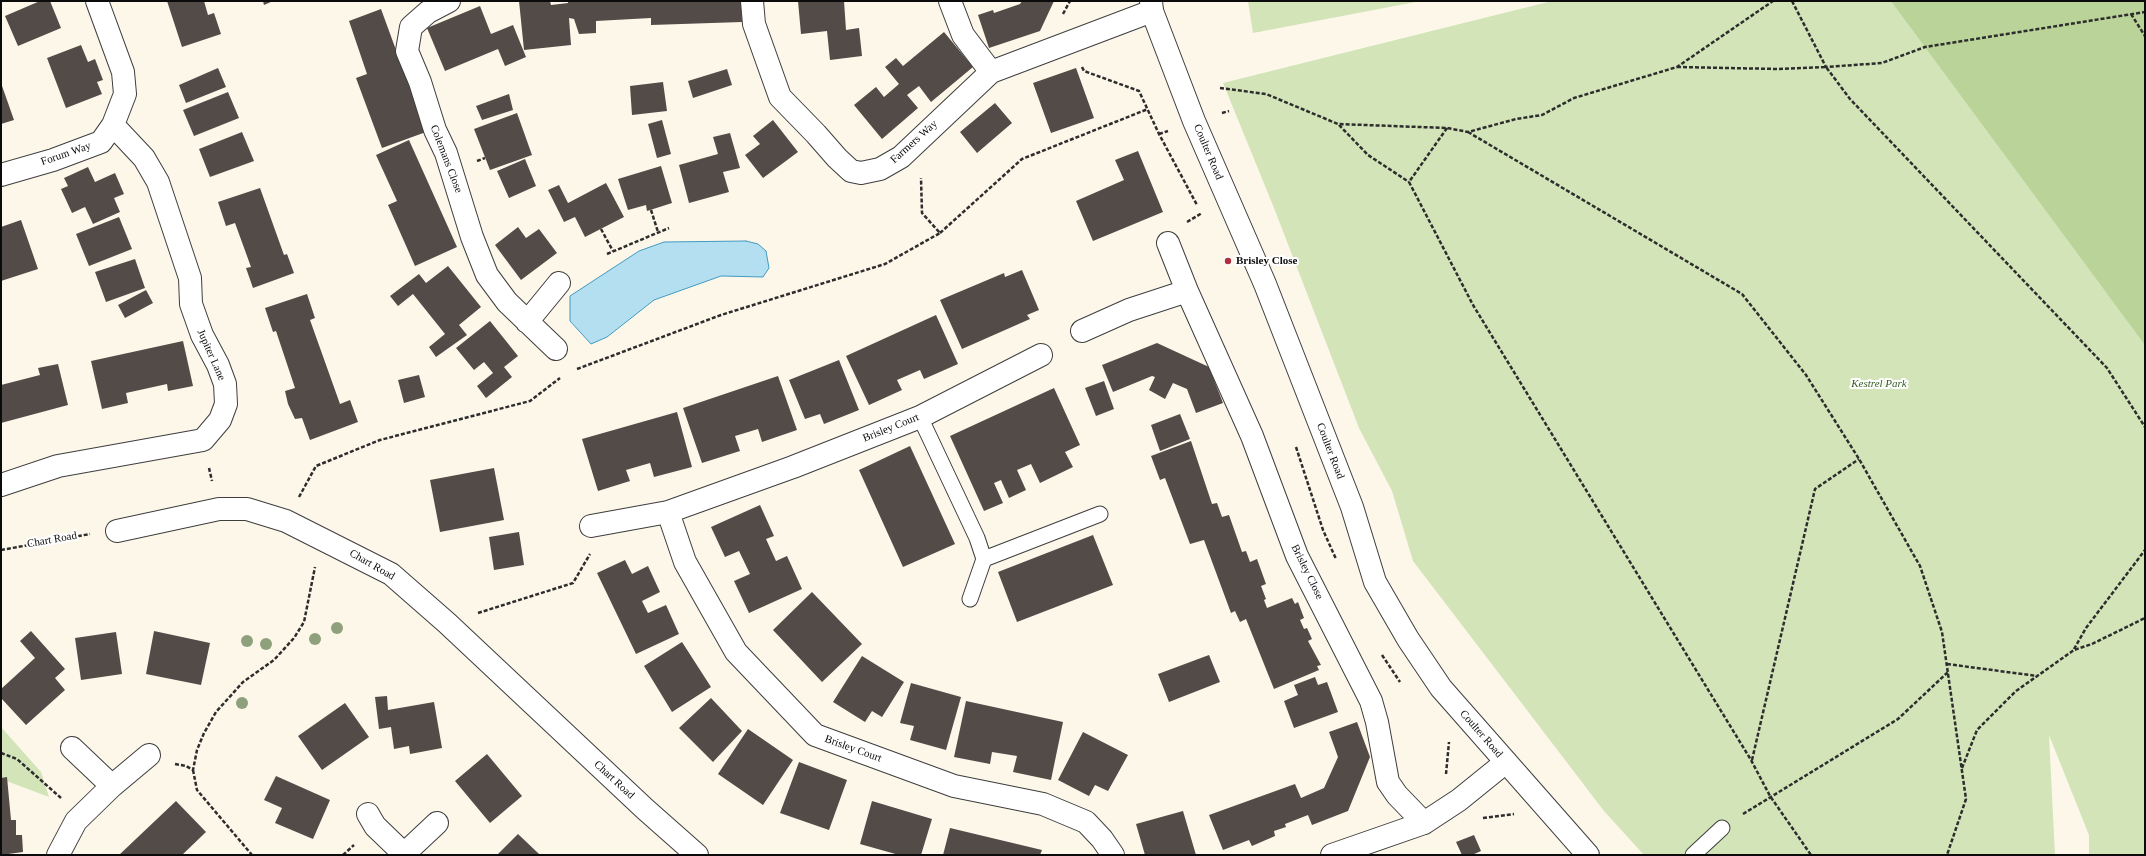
<!DOCTYPE html>
<style>
body{margin:0}
#map{position:relative;width:2146px;height:856px;overflow:hidden;background:#fdf7ea;font-family:"Times New Roman",serif}
canvas{display:block}
.frame{position:absolute;inset:0;border:2px solid #0b0b0b;pointer-events:none}
</style>
<div id="map">
<canvas width="2146" height="856"></canvas>
<div class="frame"></div>
</div>
<script>
const context = document.querySelector('canvas').getContext('2d');
context.lineJoin = 'round';
function paint(path, color) {
  context.fillStyle = color;
  context.fill(path, 'evenodd');
}
function toPath(rows) {
  const path = new Path2D();
  for (const r of rows) {
    path.moveTo(r[0], r[1]);
    for (let i = 2; i < r.length; i += 2) path.lineTo(r[i], r[i + 1]);
  }
  return path;
}
function stroke(path, color, width, dash) {
  context.strokeStyle = color;
  context.lineWidth = width;
  context.lineCap = dash ? 'butt' : 'round';
  context.setLineDash(dash || []);
  context.stroke(path);
}
function write(font, color, halo, rows, align = 'center') {
  context.font = font + ' "Times New Roman",serif';
  context.lineWidth = 4;
  context.setLineDash([]);
  context.textBaseline = 'middle';
  context.strokeStyle = halo;
  context.fillStyle = color;
  for (const [text, x, y, turn = 0] of rows) {
    context.save();
    context.translate(x, y);
    context.rotate((+turn || 0) * Math.PI / 180);
    context.textAlign = isNaN(turn) ? turn : align;
    if (halo) context.strokeText(text, 0, 0);
    context.fillText(text, 0, 0);
    context.restore();
  }
}
const green = toPath([
 [1248,1,1421,1,1253,33],
 [1552,1,2145,1,2145,855,2089,855,2089,835,2049,735,2055,855,1644,855,1604,811,1413,561,1392,491,1359,428,1274,208,1223,83],
 [1,727,41,772,49,797,1,779]
]);
const forest = toPath([
 [1891,1,2145,1,2145,345,1925,47]
]);
const water = toPath([
 [746,241,758,244,766,251,769,268,763,277,721,276,654,300,607,337,591,344,570,321,570,296,639,251,664,242,746,241]
]);
const building = toPath([
 [40,1,50,1,61,28,18,46,5,16],
 [167,1,204,1,208,15,214,13,221,34,182,47],
 [263,1,273,1,264,5],
 [519,1,550,1,551,5,568,3,568,1,741,1,742,22,651,25,651,18,596,21,596,33,579,34,574,19,569,18,571,45,524,50],
 [798,1,844,1,846,30,859,28,862,56,830,60,827,31,801,34],
 [1022,1,1054,1,1040,31,989,48,978,15,993,10,994,13,1020,4],
 [480,6,491,34,513,25,526,57,505,66,498,49,445,71,427,28],
 [381,9,426,132,382,148,356,78,367,74,349,21],
 [944,32,973,67,931,102,919,86,907,95,918,108,882,139,854,105,876,87,884,97,899,84,885,67,896,58,903,66],
 [81,45,88,62,95,59,103,80,97,82,102,94,66,108,47,58],
 [218,68,226,87,186,103,179,85],
 [1076,68,1094,118,1051,133,1033,83],
 [727,69,732,85,693,98,688,81],
 [663,82,667,111,632,115,630,86],
 [1,83,14,120,1,124],
 [228,92,239,118,194,136,183,110],
 [509,94,513,110,482,120,476,106],
 [995,103,1012,123,977,153,960,132],
 [517,113,532,155,490,170,474,129],
 [662,120,671,154,657,158,648,124],
 [773,120,798,152,763,178,745,155,760,144,753,136],
 [242,132,254,161,210,177,199,149],
 [730,133,740,168,723,172,729,192,689,203,679,165,718,154,713,137],
 [409,140,457,247,415,266,388,205,397,201,376,155],
 [1138,151,1163,212,1093,241,1076,201,1124,180,1115,160],
 [525,159,536,186,509,198,497,171],
 [661,166,672,203,647,211,646,205,628,210,618,179],
 [88,167,95,182,115,173,124,194,114,198,120,212,93,224,85,207,72,213,61,189,68,186,64,178],
 [606,183,624,217,585,237,575,217,564,222,548,190,559,185,568,203],
 [260,188,284,255,287,254,294,273,253,288,246,268,251,267,235,223,226,226,218,202],
 [119,217,132,249,89,266,76,234],
 [21,220,38,269,1,281,1,227],
 [518,227,526,238,539,229,557,253,521,280,495,245],
 [135,259,145,288,106,302,95,272],
 [448,266,481,307,459,325,467,335,436,357,429,347,445,334,413,294,398,306,390,296,419,274,426,283],
 [1022,270,1039,310,1027,315,1030,319,962,349,940,300,1004,273,1005,277],
 [146,290,153,303,125,318,118,305],
 [307,294,315,318,310,320,340,404,350,400,358,422,310,440,302,418,295,419,288,404,285,391,295,388,276,331,273,332,265,308],
 [936,315,958,364,924,379,920,370,897,380,902,390,869,405,846,356],
 [490,321,518,356,504,367,512,377,486,398,477,386,493,373,484,362,474,370,456,348],
 [183,341,193,386,168,391,167,384,126,393,128,403,102,409,91,361],
 [1157,343,1209,367,1223,403,1196,413,1187,389,1173,383,1165,399,1149,390,1155,377,1152,376,1113,392,1102,365],
 [839,360,859,410,824,424,820,414,805,419,789,380],
 [58,364,68,405,1,423,1,385,40,375,38,368],
 [419,375,425,397,404,403,398,380],
 [778,376,797,430,762,442,758,429,735,436,740,451,702,463,683,408],
 [1104,381,1114,409,1096,416,1085,388],
 [1054,388,1080,445,1065,452,1073,467,1040,483,1031,464,1017,470,1026,490,1009,498,1001,480,994,483,1003,503,984,511,950,436],
 [677,412,692,467,654,477,650,463,626,470,630,481,598,491,582,439],
 [1180,414,1190,439,1160,451,1151,425],
 [1191,441,1212,504,1217,503,1222,517,1229,515,1242,552,1246,551,1250,562,1257,559,1266,584,1261,586,1266,599,1264,600,1267,608,1292,598,1295,604,1298,602,1304,618,1300,620,1304,629,1307,628,1312,639,1308,641,1321,665,1317,666,1319,670,1274,689,1246,619,1240,622,1235,611,1231,613,1204,540,1190,544,1165,478,1160,480,1151,456],
 [910,446,955,544,903,567,859,470],
 [494,468,504,520,440,532,430,480],
 [760,505,774,536,766,539,776,561,787,556,802,589,749,613,734,581,750,574,739,551,725,557,711,527],
 [519,532,524,565,494,570,489,537],
 [1093,535,1113,585,1017,622,998,572],
 [625,560,632,574,648,566,660,592,642,601,648,613,666,605,679,634,636,654,597,573],
 [812,592,862,644,822,682,773,630],
 [31,631,65,669,55,678,65,690,26,725,1,698,1,689,35,658,20,641],
 [154,631,210,643,201,685,146,674],
 [116,632,122,674,81,680,75,638],
 [682,642,711,687,672,712,644,666],
 [1209,655,1220,682,1169,702,1158,674],
 [862,656,904,682,882,717,872,711,865,722,833,702],
 [1315,677,1318,685,1327,682,1338,712,1294,728,1284,701,1298,695,1294,685],
 [911,683,961,697,946,750,910,740,914,726,900,723],
 [387,696,388,710,434,702,442,748,410,754,409,746,394,749,391,727,379,729,375,697],
 [711,698,742,731,713,762,679,728],
 [966,701,1063,722,1051,780,1013,772,1017,756,992,752,990,764,954,757],
 [345,703,369,737,322,770,298,736],
 [1357,722,1370,757,1348,811,1312,825,1308,815,1285,824,1286,827,1274,831,1275,836,1252,846,1249,840,1223,850,1209,815,1295,784,1301,798,1324,788,1338,757,1329,732],
 [748,729,793,760,763,805,718,774],
 [1083,732,1128,755,1108,791,1095,785,1089,796,1058,780],
 [487,754,522,796,490,823,455,781],
 [799,762,847,780,829,830,780,813],
 [276,776,330,800,313,839,275,823,282,808,264,800],
 [7,777,11,820,16,820,16,835,22,835,23,852,1,855,1,778],
 [176,801,206,832,182,855,119,855],
 [872,801,932,819,921,855,899,855,860,844],
 [1183,811,1196,855,1145,855,1136,824],
 [950,828,1042,850,1040,855,943,855],
 [518,834,538,853,540,855,497,855],
 [1474,835,1481,851,1472,855,1462,855,1456,842]
]);
const path = toPath([
 [1792,1,1826,67,1882,63,1925,47,2145,12],
 [1063,14,1070,1],
 [2131,14,2145,36],
 [1082,67,1084,71,1139,91,1159,134,1197,205],
 [1677,67,1778,69,1826,67,1850,99,2107,368,2145,427],
 [1220,88,1266,94,1338,124,1447,128,1468,132,1516,119,1542,115,1574,98,1677,67,1773,1],
 [1222,113,1229,111],
 [1339,125,1368,155,1409,182],
 [1447,128,1409,182,1473,305,1751,760,1770,796,1811,855],
 [1468,132,1742,294,1806,375,1859,459,1920,566,1942,632,1966,799,1947,855],
 [1159,134,1168,131],
 [477,161,485,158],
 [651,210,658,232],
 [1187,222,1202,213],
 [601,229,613,251],
 [940,233,1022,159,1148,109],
 [607,254,669,228],
 [577,369,721,315,885,264,940,233,922,213,921,178],
 [1296,447,1323,530,1336,559],
 [209,468,212,481],
 [299,497,316,466,380,440,530,401,560,378],
 [1,550,90,534],
 [478,613,573,583,590,554],
 [2074,649,2086,628,2145,550],
 [1382,655,1400,682],
 [1947,664,2037,676],
 [1,753,17,759,61,798],
 [1752,760,1815,489,1859,459],
 [175,764,186,766,193,770,197,750,204,733,216,712,243,682,274,660,294,638,304,622,315,567],
 [1962,768,1977,730,2016,691,2074,650,2092,644,2145,618],
 [193,770,197,790,252,855],
 [1446,774,1449,742],
 [1743,814,1898,719,1948,672],
 [1483,818,1514,814],
 [343,855,354,845]
]);
const service = toPath([
 [920,417,977,538,984,559,970,599],
 [984,559,1100,514],
 [1693,855,1722,828]
]);
const minor = toPath([
 [449,1,428,12,411,27,407,51,420,82,435,130,446,153,472,237,487,275,507,302,556,349],
 [752,1,754,24,780,97,816,134,837,158,851,171,861,173,880,169,901,157,991,72,1152,11],
 [950,1,963,35,991,72],
 [1,175,53,160,101,142,113,125,125,94,123,72,97,1],
 [1168,243,1187,291],
 [527,322,559,283],
 [1082,331,1129,310,1187,291,1252,436,1297,556,1371,701,1377,722,1388,782,1397,795,1424,823],
 [1,485,58,466,203,440,220,420,226,404,225,384,218,365,202,335,191,304,190,278,158,182,144,158,113,125],
 [668,512,685,562,736,652,815,735,954,786,1043,804,1086,822,1102,839,1113,855],
 [591,526,668,512,793,467,920,417,1041,355],
 [117,531,219,509,247,509,286,521,391,574,447,623,645,809,697,855],
 [72,748,112,786],
 [368,814,375,826,405,855],
 [404,854,437,823],
 [58,855,76,821,112,786,149,755],
 [1332,855,1424,823,1459,800,1506,762]
]);
const tertiary = toPath([
 [1151,1,1152,11,1194,121,1265,284,1352,507,1375,582,1408,639,1441,688,1588,855]
]);
const trees = [
 [337,628],
 [315,639],
 [247,641],
 [266,644],
 [242,703]
];
const markers = [
 [1228,261,4,"#ad3043"]
];
const streetNames = [
 ["Farmers Way",914,142,-42],
 ["Coulter Road",1208,152,67],
 ["Forum Way",66,154,-19],
 ["Colemans Close",446,159,69],
 ["Jupiter Lane",211,355,66],
 ["Brisley Court",891,428,-22],
 ["Coulter Road",1330,451,69],
 ["Chart Road",52,540,-10],
 ["Chart Road",372,565,30],
 ["Brisley Close",1307,572,64],
 ["Coulter Road",1481,734,49],
 ["Brisley Court",853,749,20],
 ["Chart Road",614,780,43]
];
const poiNames = [
 ["Brisley Close",1236,261]
];
const parkNames = [
 ["Kestrel Park",1879,384]
];
paint(green, '#d3e4b8');
paint(forest, '#b9d398');
paint(water, '#b4dff0');
stroke(water, '#419ac0', 1);
paint(building, '#524b48');
stroke(service, '#3e3e3e', 17);
stroke(minor, '#3e3e3e', 24);
stroke(tertiary, '#3e3e3e', 24);
stroke(path, '#2d2d2d', 2.5, [4, 2]);
stroke(service, '#fff', 15);
stroke(minor, '#fff', 22);
stroke(tertiary, '#fff', 22);
context.fillStyle = '#8ea17c';
for (const [x, y] of trees) {
  context.beginPath();
  context.arc(x, y, 6, 0, 2 * Math.PI);
  context.fill();
}
for (const [x, y, r, color] of markers) {
  const dot = new Path2D();
  dot.arc(x, y, r, 0, 2 * Math.PI);
  context.fillStyle = color;
  context.fill(dot);
  stroke(dot, '#fff', 1.5);
}
write('11px', '#0b0b0b', '#fff', streetNames);
write('bold 11px', '#0b0b0b', '#fff', poiNames, 'left');
write('italic 11px', '#345b22', '#fff', parkNames);
</script>
